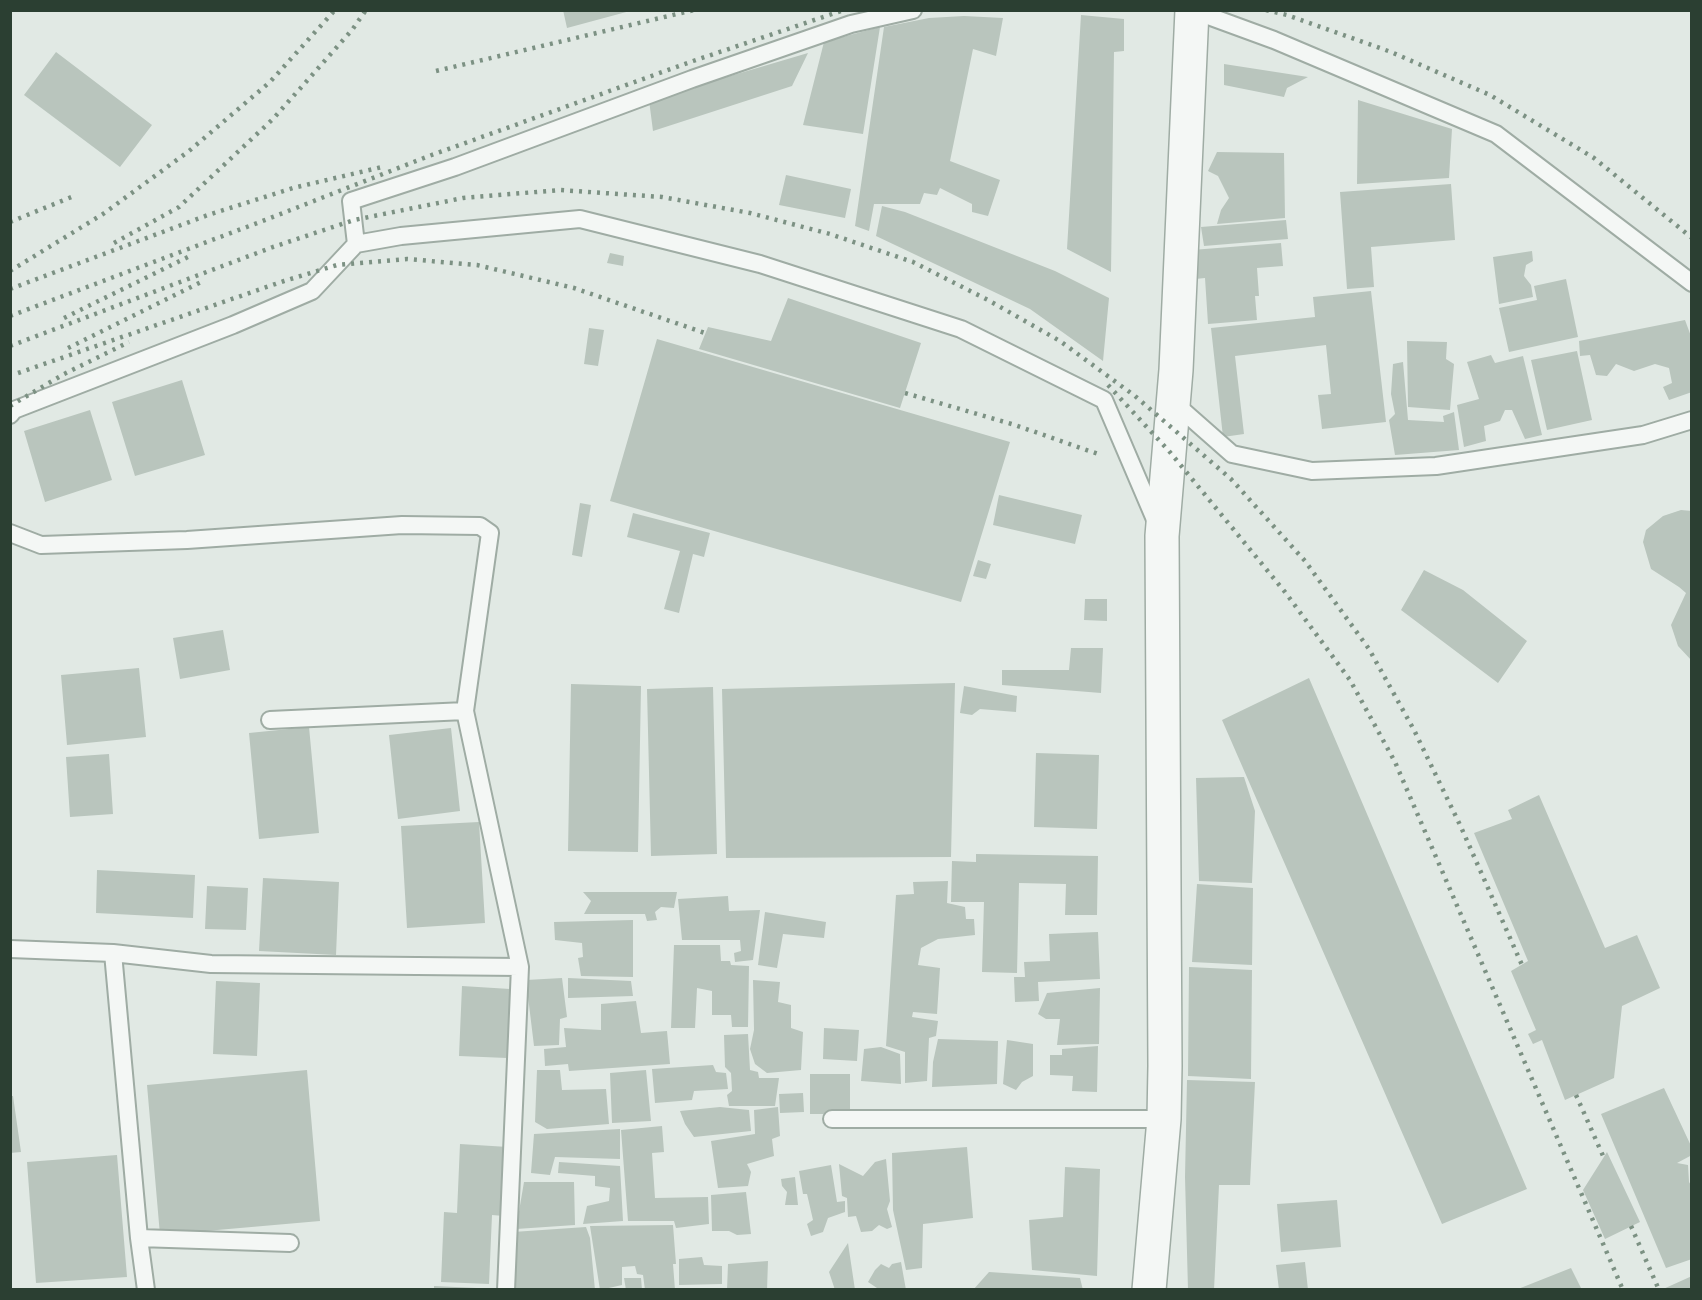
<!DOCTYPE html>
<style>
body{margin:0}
#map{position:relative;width:1702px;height:1300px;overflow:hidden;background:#e1e9e4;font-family:Rubik,sans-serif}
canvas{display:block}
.frame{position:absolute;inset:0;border:12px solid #2b3f32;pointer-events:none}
</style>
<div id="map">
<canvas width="1702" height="1300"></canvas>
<div class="frame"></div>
</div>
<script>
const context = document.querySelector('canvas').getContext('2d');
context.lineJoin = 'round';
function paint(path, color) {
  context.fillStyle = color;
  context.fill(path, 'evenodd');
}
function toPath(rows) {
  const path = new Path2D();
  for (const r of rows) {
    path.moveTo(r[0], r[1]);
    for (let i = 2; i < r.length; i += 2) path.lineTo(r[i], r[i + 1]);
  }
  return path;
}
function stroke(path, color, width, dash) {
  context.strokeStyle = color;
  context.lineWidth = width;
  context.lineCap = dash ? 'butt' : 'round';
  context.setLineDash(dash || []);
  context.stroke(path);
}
const building = toPath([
 [563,10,630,10,630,11,567,28],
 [1081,15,1124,19,1124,51,1114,52,1111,272,1067,249],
 [964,16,1003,18,996,56,973,49,950,161,1000,180,988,216,972,212,972,204,940,188,937,195,924,193,920,204,874,204,869,231,855,226,884,27,929,18],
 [880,27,863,134,803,125,824,42],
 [56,52,152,125,120,167,24,95],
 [808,53,792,86,653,131,649,100],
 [1224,64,1308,77,1287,88,1284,97,1224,85],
 [1358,100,1452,129,1449,178,1357,184],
 [1217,152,1284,153,1285,218,1217,224,1221,210,1229,198,1218,176,1208,171],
 [786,175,851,189,845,218,779,205],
 [1451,184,1455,240,1371,247,1374,287,1347,289,1340,192],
 [882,206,905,212,1055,271,1109,298,1103,361,1030,309,876,236],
 [1286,220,1288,239,1204,246,1201,227],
 [1281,243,1283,266,1257,268,1259,296,1255,296,1257,320,1208,324,1205,278,1195,279,1192,250],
 [1532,251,1533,261,1526,265,1524,276,1531,285,1533,297,1499,304,1493,257],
 [610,253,624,256,623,266,607,263],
 [1566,279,1578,337,1509,352,1499,308,1537,300,1534,286],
 [1371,291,1386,422,1322,429,1318,395,1331,394,1326,345,1235,356,1244,434,1223,437,1211,328,1315,317,1313,297],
 [788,298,921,343,900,408,699,349,708,327,771,341],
 [1685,320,1692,339,1692,392,1669,400,1663,387,1672,383,1669,368,1655,364,1634,371,1616,364,1607,376,1596,375,1590,355,1580,356,1579,341],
 [589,328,604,330,598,366,584,364],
 [657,339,1010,442,961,602,610,501],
 [1407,341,1447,342,1446,359,1454,364,1450,410,1408,407],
 [1577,351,1592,420,1547,430,1531,360],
 [1491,355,1495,363,1523,356,1542,435,1525,439,1512,410,1505,410,1500,421,1484,426,1486,441,1464,447,1457,405,1479,399,1467,362],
 [1403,362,1408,420,1444,422,1443,416,1454,412,1459,450,1395,455,1389,420,1395,414,1391,394,1393,364],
 [182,380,205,455,135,476,112,402],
 [90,410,112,480,45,502,24,431],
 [999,495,1082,515,1075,544,993,525],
 [580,503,591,505,582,557,572,555],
 [1681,510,1692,511,1692,661,1678,646,1671,625,1686,593,1679,587,1651,569,1643,542,1646,530,1663,516],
 [633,513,710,533,704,557,693,554,679,613,664,609,680,551,627,537],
 [978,560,991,564,986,579,973,576],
 [1424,570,1463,590,1527,641,1498,683,1401,610],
 [1085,599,1107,599,1107,621,1084,620],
 [223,630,230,670,180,679,173,638],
 [1071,648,1103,648,1101,693,1002,685,1002,670,1069,670],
 [139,668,146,737,67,745,61,675],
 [1309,678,1527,1189,1442,1224,1222,720],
 [955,683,951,857,726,858,722,689],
 [571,684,641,686,638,852,568,851],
 [964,686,1017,696,1016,712,980,709,972,715,960,713],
 [713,687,717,854,651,856,647,689],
 [309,727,319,833,259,839,249,733],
 [451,728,460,811,398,819,389,735],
 [1036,753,1099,755,1097,829,1034,827],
 [109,754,113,814,70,817,66,757],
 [1244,777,1255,811,1252,883,1199,881,1196,778],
 [1539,795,1605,948,1637,935,1660,988,1622,1006,1614,1078,1565,1100,1542,1040,1533,1044,1528,1034,1536,1030,1511,971,1528,961,1474,833,1512,819,1508,810],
 [479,822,485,923,407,928,401,826],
 [976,854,1098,856,1097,915,1065,915,1066,884,1019,883,1017,973,982,972,984,902,951,902,952,861,976,862],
 [97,870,195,875,193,918,96,913],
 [263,878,339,882,336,955,259,951],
 [948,881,947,903,965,907,966,919,974,919,975,935,938,939,921,948,918,965,940,968,937,1014,913,1012,912,1017,938,1021,936,1036,929,1038,927,1081,905,1083,905,1052,886,1046,896,895,914,894,913,882],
 [1197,884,1253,888,1252,965,1192,962],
 [207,886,248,888,246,930,205,929],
 [583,892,677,892,674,908,661,907,655,912,657,920,647,921,645,914,584,914,591,901],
 [728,896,729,911,760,910,753,960,735,962,734,953,741,951,740,940,682,940,678,899],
 [765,912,826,922,824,938,783,934,777,968,758,965],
 [633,920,633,977,581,976,578,958,583,957,582,943,555,940,554,922],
 [1098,932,1100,979,1038,982,1039,1001,1015,1002,1014,977,1025,977,1024,962,1050,961,1049,934],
 [674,945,720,945,721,961,730,961,731,965,749,966,748,1027,732,1027,731,1015,712,1015,712,991,697,988,695,1028,671,1028],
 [1189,967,1252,970,1251,1079,1188,1076],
 [562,978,567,1017,560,1019,559,1045,534,1046,526,980],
 [568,978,631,981,633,996,568,998],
 [753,980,780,982,778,1002,791,1005,791,1028,803,1032,801,1070,767,1073,755,1064,750,1049,754,1030],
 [216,981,260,983,257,1056,213,1054],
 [462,986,510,989,507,1058,459,1056],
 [1100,988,1099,1044,1057,1045,1060,1019,1046,1019,1038,1014,1047,993],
 [636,1001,641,1033,667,1031,670,1064,569,1071,568,1064,545,1066,544,1049,566,1047,564,1028,601,1030,601,1004],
 [824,1028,859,1030,857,1061,823,1059],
 [748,1034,750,1070,758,1072,759,1078,779,1078,775,1106,729,1106,727,1095,732,1091,731,1073,725,1067,724,1035],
 [938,1039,998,1041,997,1084,932,1087,933,1062],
 [1007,1040,1033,1044,1033,1076,1022,1082,1016,1090,1003,1084],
 [1098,1046,1097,1092,1072,1091,1073,1076,1050,1075,1050,1055,1062,1055,1062,1049],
 [881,1047,900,1054,901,1084,861,1081,864,1049],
 [713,1065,716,1072,726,1073,728,1089,694,1091,692,1100,655,1103,652,1069],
 [307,1070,320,1221,160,1235,147,1085],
 [537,1070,560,1070,562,1090,606,1089,609,1124,547,1129,535,1122],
 [646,1070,651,1121,612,1123,610,1073],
 [810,1074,850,1074,850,1114,810,1114],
 [1187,1080,1255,1082,1250,1185,1219,1185,1214,1290,1188,1290,1185,1177],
 [1664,1088,1692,1148,1692,1155,1677,1163,1688,1165,1689,1182,1692,1187,1692,1259,1666,1268,1601,1114],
 [803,1093,804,1112,780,1113,779,1094],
 [10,1096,13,1096,21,1152,10,1153],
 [720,1107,749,1110,751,1131,694,1137,685,1124,680,1111],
 [778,1107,780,1136,772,1139,774,1156,747,1164,751,1172,748,1186,718,1188,711,1141,755,1134,754,1110],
 [662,1126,664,1152,652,1153,655,1198,708,1197,709,1224,676,1228,674,1221,628,1221,621,1130],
 [620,1129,620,1159,555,1157,550,1175,531,1173,534,1134],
 [460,1144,508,1147,504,1216,492,1215,489,1284,441,1282,444,1212,457,1213],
 [967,1147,973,1218,923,1224,922,1268,906,1270,893,1210,892,1153],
 [1607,1152,1640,1222,1605,1239,1583,1190],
 [117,1155,127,1277,36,1283,27,1162],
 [886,1159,890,1201,887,1209,892,1227,887,1229,879,1225,872,1231,861,1232,856,1216,848,1217,847,1198,842,1196,839,1164,863,1176,875,1162],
 [559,1162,620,1166,623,1221,583,1224,587,1206,609,1201,610,1188,595,1186,595,1176,558,1173],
 [831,1165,837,1202,845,1201,845,1212,828,1218,823,1232,811,1236,807,1224,813,1220,807,1194,803,1194,799,1171],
 [1065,1167,1100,1169,1097,1276,1032,1270,1029,1220,1063,1217],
 [795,1177,798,1205,785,1205,787,1192,782,1186,781,1179],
 [524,1182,574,1182,575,1225,516,1229],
 [746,1192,751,1234,737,1235,729,1231,712,1231,711,1195],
 [1337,1200,1341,1247,1281,1252,1277,1204],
 [673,1225,676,1264,673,1264,675,1290,645,1290,643,1275,637,1274,635,1266,622,1267,622,1285,600,1290,590,1226],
 [586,1227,590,1238,595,1290,511,1290,513,1232],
 [848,1243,855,1290,835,1290,829,1272],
 [702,1257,704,1265,722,1266,722,1284,679,1285,679,1259],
 [768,1261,767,1290,727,1290,728,1264],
 [901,1262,906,1290,880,1290,868,1282,875,1270,881,1264,889,1268,892,1264],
 [1305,1262,1308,1290,1279,1290,1276,1265],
 [1571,1268,1582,1290,1518,1290,1518,1289],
 [989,1272,1080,1278,1083,1290,973,1290],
 [1692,1276,1692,1290,1661,1290],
 [624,1278,641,1278,642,1290,626,1290],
 [434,1286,477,1288,477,1290,434,1290]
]);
const service = toPath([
 [1192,10,1274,40,1496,134,1692,283],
 [356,244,351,201,455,167,692,79,851,24,913,10],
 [1173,402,1232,454,1312,471,1436,466,1643,435,1692,420],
 [10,415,14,410,233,325,312,291,356,244,401,236,580,219,760,264,961,329,1104,400,1157,524],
 [10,533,41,545,187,540,402,525,480,526,490,533,465,711,520,967],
 [270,720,465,711],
 [10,949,113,953,211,964,520,967,506,1290],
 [113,953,139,1238,146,1290],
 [832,1119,1164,1119],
 [139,1238,290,1243]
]);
const minor = toPath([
 [1149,1290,1164,1119,1165,1066,1162,536,1176,370,1192,10]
]);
const rail = toPath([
 [1266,10,1287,15,1391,52,1490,95,1594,158,1692,238],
 [436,71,694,10],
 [10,222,74,196],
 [114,243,179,207,273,119,352,30,366,10],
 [10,271,103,214,189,151,270,82,335,10],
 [10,289,208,215,293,188,382,167],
 [10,316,260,222,429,156,693,61,844,10],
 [64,318,190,256],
 [10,346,273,247,354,220,463,198,560,190,662,197,750,213,830,234,913,262,988,300,1060,341,1135,396,1231,479,1305,561,1369,649,1414,730,1461,827,1522,965],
 [68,348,205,280],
 [18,373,284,281,337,265,407,259,477,265,574,288,705,333],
 [1108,385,1169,451,1285,592,1350,680,1395,762,1623,1290],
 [905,393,1015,425,1101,455],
 [10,406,64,374,129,342],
 [1576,1095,1604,1158],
 [1631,1226,1659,1290]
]);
paint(building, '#b9c5bd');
stroke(service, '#9faca4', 20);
stroke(minor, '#9faca4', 36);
stroke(service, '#f4f7f5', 16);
stroke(minor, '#f4f7f5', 33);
stroke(rail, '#7c9183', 4.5, [3, 6]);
</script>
